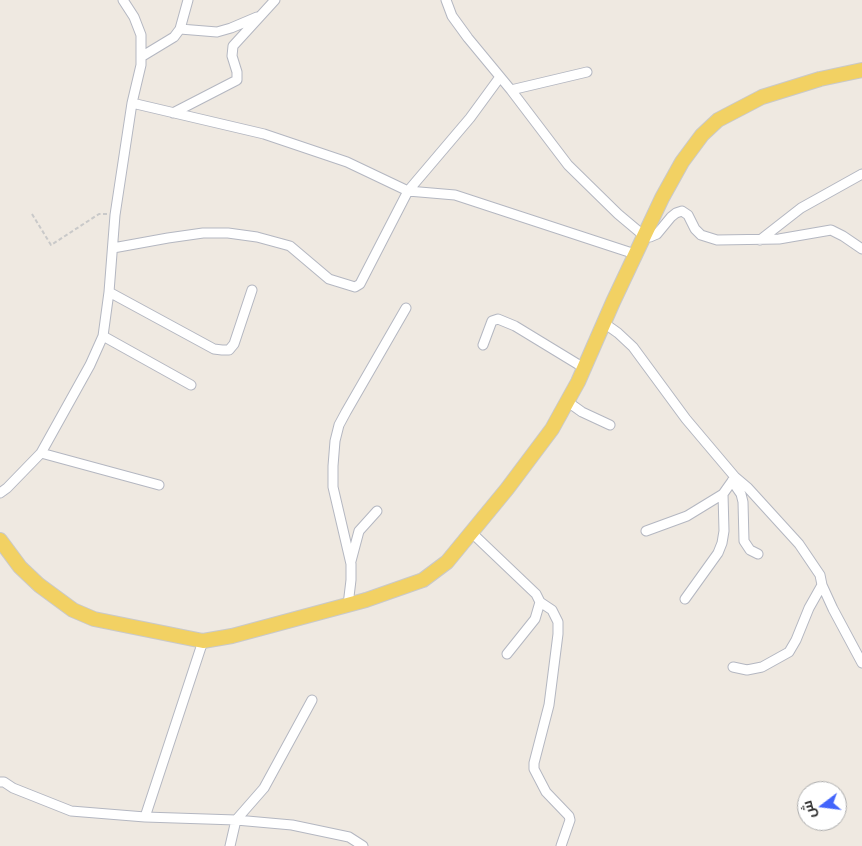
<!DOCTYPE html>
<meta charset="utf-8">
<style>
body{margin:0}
#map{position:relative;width:862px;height:846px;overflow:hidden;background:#efe9e1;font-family:Barlow,Cairo,sans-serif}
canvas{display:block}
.north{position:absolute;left:797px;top:781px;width:50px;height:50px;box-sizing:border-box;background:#fff;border:1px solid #ababab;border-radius:50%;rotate:255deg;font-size:14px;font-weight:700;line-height:20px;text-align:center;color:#2e2e2e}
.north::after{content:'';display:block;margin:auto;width:18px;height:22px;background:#4264fb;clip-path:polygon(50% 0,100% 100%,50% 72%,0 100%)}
</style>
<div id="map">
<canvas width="862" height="846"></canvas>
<div class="north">ش</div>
</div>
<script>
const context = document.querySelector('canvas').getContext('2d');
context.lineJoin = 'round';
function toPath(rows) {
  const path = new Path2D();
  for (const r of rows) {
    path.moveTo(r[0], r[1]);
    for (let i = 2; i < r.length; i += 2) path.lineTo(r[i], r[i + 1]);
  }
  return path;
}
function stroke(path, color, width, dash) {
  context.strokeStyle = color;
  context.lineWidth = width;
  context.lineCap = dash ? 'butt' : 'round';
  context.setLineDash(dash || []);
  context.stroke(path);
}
const path = toPath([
 [32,214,51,245,99,214,108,214]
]);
const street = toPath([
 [446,0,452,16,468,38,511,90,568,165,618,214,643,235,650,237,657,234,671,217,676,213,682,211,688,215,695,229,701,235,717,240,779,239,831,230,843,236,862,249],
 [180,29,217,32,231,28,257,17],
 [141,57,174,37,180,29,188,0],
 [511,90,587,72],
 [132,103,264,134,347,162,408,191,455,195,635,254],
 [173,113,237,80,237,72,232,56,233,46,275,0],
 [760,240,801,208,862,174],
 [113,248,168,238,203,233,228,233,257,237,290,246,329,279,355,287,360,284,408,191,470,118,500,77],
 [109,292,214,349,222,350,229,350,234,344,252,290],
 [604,323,618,333,633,347,686,419,735,477,748,488,799,544,820,575,822,585,833,609,862,663],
 [103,336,191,385],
 [483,345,492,321,498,319,515,326,584,368],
 [568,402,582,412,610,425],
 [41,453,159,485],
 [732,481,741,494,743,502,744,541,750,550,758,554],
 [0,493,7,488,41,453,90,365,103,336,109,292,115,215,132,103,141,65,141,35,134,17,123,0],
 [646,531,687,516,723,494,735,477],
 [472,533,536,594,540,602,535,619,507,654],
 [351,561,359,531,377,511],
 [685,599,718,553,722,543,724,531,723,494],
 [540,602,552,610,558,622,558,634,549,705,534,763,534,769,546,792,569,816,570,820,561,846],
 [348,605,351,580,351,564,333,487,333,466,335,441,339,425,346,412,406,308],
 [733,667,747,670,762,667,789,652,796,640,809,608,822,585],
 [0,782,4,782,13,788,71,811,145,817,236,820,292,825,349,837,363,846],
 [145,817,203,641],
 [230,846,236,820,264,788,312,700]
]);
const primary = toPath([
 [0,540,20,567,39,585,73,610,94,619,203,641,232,636,366,600,423,580,447,562,507,489,552,429,578,382,613,302,662,198,682,162,702,135,718,120,762,97,820,79,862,70]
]);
stroke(street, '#b4b7c1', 11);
stroke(primary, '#c9c9c9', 16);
stroke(path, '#c9c9c9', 2, [4, 2.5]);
stroke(street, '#fff', 9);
stroke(primary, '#f2d163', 14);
</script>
